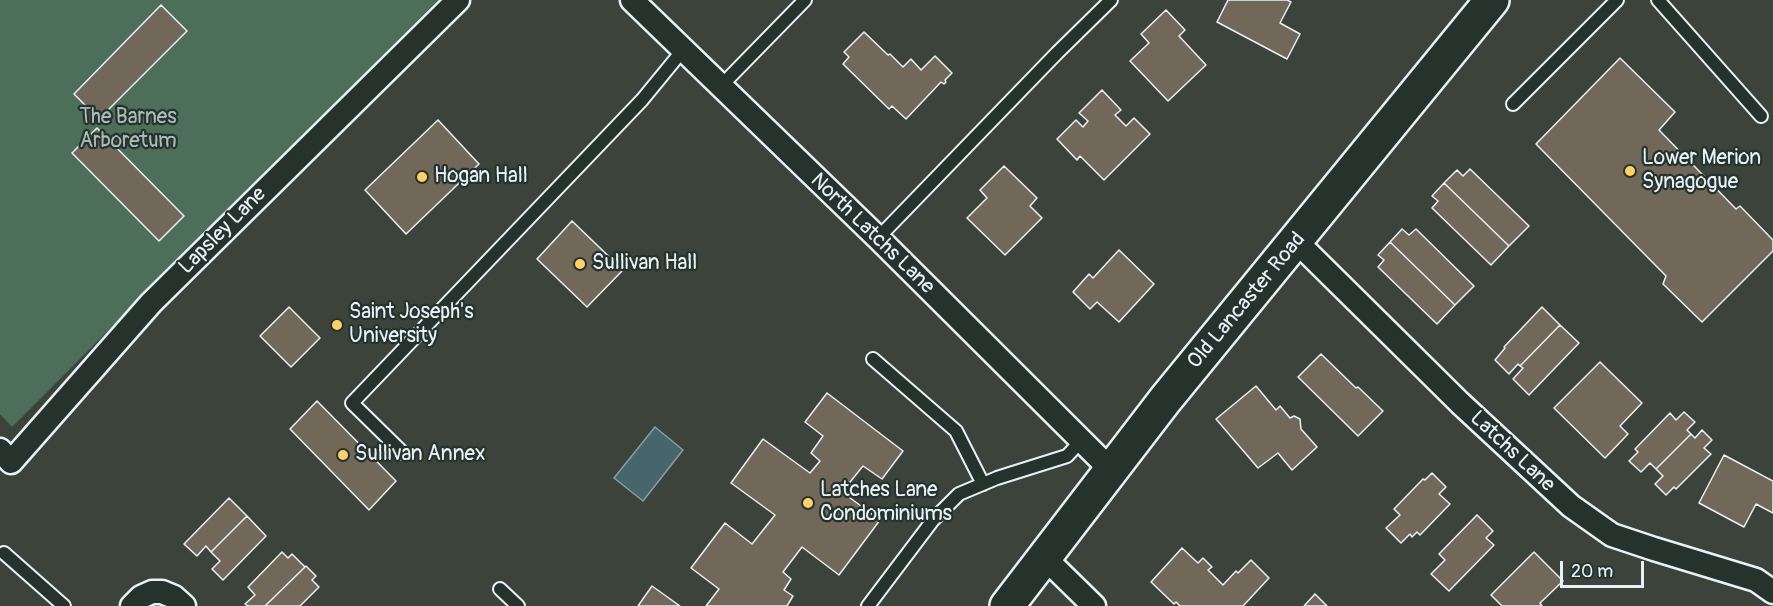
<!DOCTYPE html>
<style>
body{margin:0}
#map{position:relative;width:1773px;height:606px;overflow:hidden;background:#3c433a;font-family:Pangolin,sans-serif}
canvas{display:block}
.scale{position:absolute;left:1560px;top:561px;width:84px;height:27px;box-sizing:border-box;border:3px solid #e8f1f8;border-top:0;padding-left:8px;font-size:18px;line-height:21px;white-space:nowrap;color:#e8f1f8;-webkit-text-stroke:4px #26332d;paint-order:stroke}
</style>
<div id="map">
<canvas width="1773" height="606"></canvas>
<div class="scale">20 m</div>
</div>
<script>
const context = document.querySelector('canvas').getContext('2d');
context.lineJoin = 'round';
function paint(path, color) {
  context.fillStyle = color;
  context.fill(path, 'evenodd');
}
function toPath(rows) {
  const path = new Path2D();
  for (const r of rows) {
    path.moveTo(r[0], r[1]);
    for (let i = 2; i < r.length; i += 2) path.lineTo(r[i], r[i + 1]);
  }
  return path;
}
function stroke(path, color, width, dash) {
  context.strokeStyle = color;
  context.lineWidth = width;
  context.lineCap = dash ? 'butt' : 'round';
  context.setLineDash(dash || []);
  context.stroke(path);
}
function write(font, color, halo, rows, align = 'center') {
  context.font = font + ' Pangolin,sans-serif';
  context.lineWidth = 4.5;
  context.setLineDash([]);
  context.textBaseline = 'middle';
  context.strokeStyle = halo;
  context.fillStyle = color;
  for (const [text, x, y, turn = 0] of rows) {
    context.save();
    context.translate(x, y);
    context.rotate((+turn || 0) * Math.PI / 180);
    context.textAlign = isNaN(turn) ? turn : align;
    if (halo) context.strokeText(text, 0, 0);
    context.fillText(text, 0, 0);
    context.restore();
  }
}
const green = toPath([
 [0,0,438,0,12,427,0,414]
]);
const water = toPath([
 [655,427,683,450,643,501,614,478,655,427]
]);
const building = toPath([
 [1228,0,1287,0,1291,2,1280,23,1300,34,1287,59,1217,22,1228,0],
 [161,5,187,31,99,119,74,94,161,5],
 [1166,10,1185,30,1179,36,1206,65,1168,101,1130,61,1149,43,1141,34,1166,10],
 [864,32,888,55,890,54,903,67,911,59,921,70,935,56,952,73,945,80,946,82,944,84,941,82,906,119,892,106,889,109,843,64,849,57,844,52,864,32],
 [1620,58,1675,112,1659,130,1736,209,1740,206,1773,240,1773,251,1702,322,1663,284,1666,276,1536,144,1620,58],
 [1102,90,1121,110,1115,115,1126,126,1134,118,1150,134,1104,180,1080,156,1077,160,1057,139,1076,120,1083,127,1088,121,1079,113,1102,90],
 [438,120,479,164,406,234,365,190,438,120],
 [97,128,184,216,159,241,72,153,97,128],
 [1004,166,1037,198,1030,206,1042,218,1005,255,967,218,987,198,980,190,1004,166],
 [1470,169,1529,226,1509,246,1444,183,1457,170,1463,176,1470,169],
 [1444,183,1509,246,1491,265,1432,208,1438,201,1432,196,1444,183],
 [572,221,623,270,587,307,537,259,572,221],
 [1402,229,1409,235,1416,229,1474,286,1455,305,1390,242,1402,229],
 [1390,242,1455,305,1437,324,1378,267,1384,260,1378,255,1390,242],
 [1119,250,1154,284,1119,322,1097,302,1090,309,1073,292,1089,274,1093,278,1119,250],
 [289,307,320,338,291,367,260,336,289,307],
 [1542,307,1560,325,1520,366,1518,364,1509,374,1495,360,1505,348,1504,347,1542,307],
 [1560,325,1579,343,1529,395,1513,379,1523,368,1520,366,1560,325],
 [1321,354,1356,388,1358,387,1383,411,1358,436,1298,377,1321,354],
 [1600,362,1642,403,1620,426,1628,434,1605,458,1554,408,1600,362],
 [1256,386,1276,410,1280,406,1290,418,1294,416,1300,419,1301,429,1317,447,1292,470,1278,453,1258,468,1216,419,1256,386],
 [827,393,903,451,882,479,863,466,842,492,880,520,839,575,802,547,783,572,791,579,784,590,793,596,787,606,706,606,719,589,691,568,725,523,752,544,775,515,731,483,763,439,810,473,820,461,811,453,823,436,805,422,827,393],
 [317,401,396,481,369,510,290,429,317,401],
 [1684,412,1695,422,1687,430,1691,434,1656,469,1650,463,1641,472,1629,461,1638,452,1635,449,1670,413,1676,420,1684,412],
 [1702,430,1712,440,1704,448,1711,454,1676,489,1674,487,1666,495,1655,484,1663,476,1656,469,1691,434,1695,438,1702,430],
 [1724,455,1773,481,1773,513,1756,504,1744,527,1699,503,1724,455],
 [1432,473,1446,487,1439,494,1450,504,1420,535,1417,532,1412,537,1410,534,1401,543,1386,528,1400,515,1394,509,1423,479,1425,480,1432,473],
 [229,498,247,516,211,552,206,546,197,556,184,544,229,498],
 [1477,515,1493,531,1486,538,1494,545,1449,591,1431,574,1445,560,1439,554,1477,515],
 [247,516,266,536,223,580,212,569,220,561,211,552,247,516],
 [1182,548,1198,563,1203,558,1212,567,1208,570,1223,585,1236,571,1238,573,1251,560,1269,578,1243,606,1180,606,1176,602,1174,604,1151,582,1182,548],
 [282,552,288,558,292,554,305,567,265,606,248,606,245,604,255,595,248,587,282,552],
 [1534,552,1563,581,1540,603,1542,606,1502,606,1491,595,1534,552],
 [306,566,316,576,312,580,319,587,300,606,265,606,306,566],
 [652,586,680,606,638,606,652,586],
 [1315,594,1327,606,1304,606,1315,594]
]);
const lane = toPath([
 [1658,0,1761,116],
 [721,86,805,0],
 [1513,104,1617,0],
 [878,238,1057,53,1111,0],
 [873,359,956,431,983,484],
 [403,453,352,403,642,100,683,50],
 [4,553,64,606],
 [500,589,518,606],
 [868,606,933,520,959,494,997,478,1067,456,1081,441]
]);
const street = toPath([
 [632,0,878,238,1111,470],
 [1296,241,1460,403,1571,506,1612,535,1654,549,1756,580,1773,592],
 [0,450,11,462,151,303,458,0],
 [1044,557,1094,606],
 [132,606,141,597,152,592,162,592,174,597,184,606]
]);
const secondary = toPath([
 [1007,606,1165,400,1492,0]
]);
const markers = [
 [1630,171,6,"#ffd166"],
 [422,177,6,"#ffd166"],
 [580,264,6,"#ffd166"],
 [337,325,6,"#ffd166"],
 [343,455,6,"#ffd166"],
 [808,503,6,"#ffd166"]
];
const parkNames = [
 ["The Barnes",128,118],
 ["Arboretum",128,142]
];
const poiNames = [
 ["Lower Merion",1642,159],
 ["Synagogue",1642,183],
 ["Hogan Hall",434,177],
 ["Sullivan Hall",592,264],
 ["Saint Joseph's",349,313],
 ["University",349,337],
 ["Sullivan Annex",355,455],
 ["Latches Lane",820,491],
 ["Condominiums",820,515]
];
const streetNames = [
 ["Lapsley Lane",223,231,-45],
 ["North Latchs Lane",872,234,44],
 ["Old Lancaster Road",1247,301,-50],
 ["Latchs Lane",1512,452,43]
];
paint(green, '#4d6e59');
paint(water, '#46666c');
stroke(water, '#879ea4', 1.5);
paint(building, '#716859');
stroke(building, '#e8f1f8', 1.5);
stroke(lane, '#e8f1f8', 16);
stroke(street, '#e8f1f8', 27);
stroke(secondary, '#e8f1f8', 38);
stroke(lane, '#26332d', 12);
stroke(street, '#26332d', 22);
stroke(secondary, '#26332d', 33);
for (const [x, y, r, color] of markers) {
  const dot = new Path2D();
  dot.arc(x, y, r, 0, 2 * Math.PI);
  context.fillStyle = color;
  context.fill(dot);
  stroke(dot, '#26332d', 2);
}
write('21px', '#aabdb8', '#26332d', parkNames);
write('21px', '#e8f1f8', '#26332d', poiNames, 'left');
write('21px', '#e8f1f8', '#26332d', streetNames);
</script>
